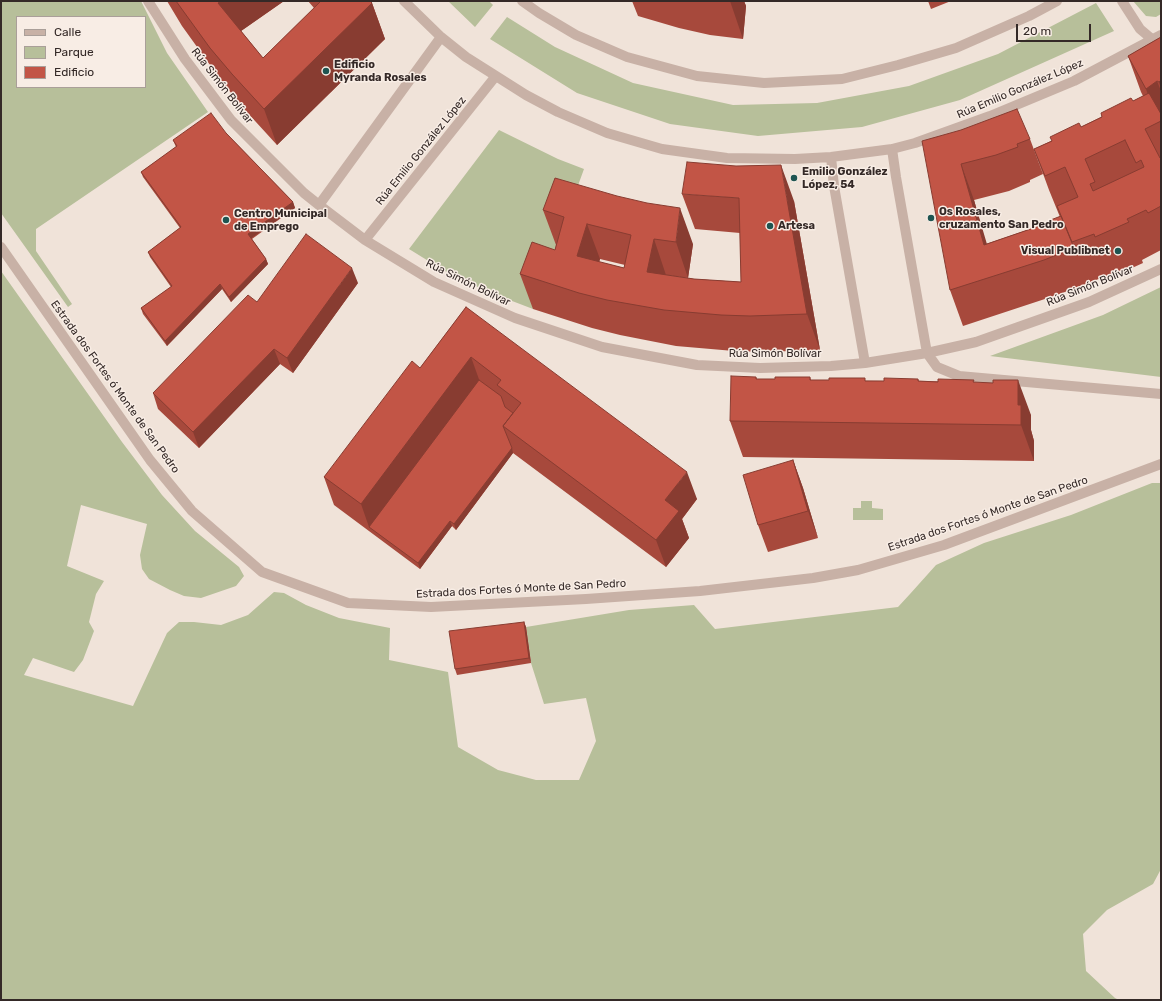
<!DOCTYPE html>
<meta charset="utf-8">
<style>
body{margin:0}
#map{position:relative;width:1162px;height:1001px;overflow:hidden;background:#f0e3d9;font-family:Rubik,sans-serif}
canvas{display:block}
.frame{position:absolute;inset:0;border:2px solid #342927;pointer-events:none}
.legend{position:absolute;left:16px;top:16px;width:130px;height:72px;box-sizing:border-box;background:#f8ede5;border:1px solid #aa9f99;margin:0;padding:5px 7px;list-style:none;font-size:12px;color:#342927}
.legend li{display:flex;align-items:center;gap:8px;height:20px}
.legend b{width:20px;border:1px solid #aa9f99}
.scale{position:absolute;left:1016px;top:24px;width:75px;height:18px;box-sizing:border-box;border:2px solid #342927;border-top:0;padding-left:5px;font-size:12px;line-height:14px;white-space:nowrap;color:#342927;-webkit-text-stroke:3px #f8ede5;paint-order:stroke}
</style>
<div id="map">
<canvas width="1162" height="1001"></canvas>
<div class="frame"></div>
<ul class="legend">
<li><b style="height:5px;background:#c8b1a6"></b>Calle</li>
<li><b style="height:11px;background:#b7bf9a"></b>Parque</li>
<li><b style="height:11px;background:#c25546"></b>Edificio</li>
</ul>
<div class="scale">20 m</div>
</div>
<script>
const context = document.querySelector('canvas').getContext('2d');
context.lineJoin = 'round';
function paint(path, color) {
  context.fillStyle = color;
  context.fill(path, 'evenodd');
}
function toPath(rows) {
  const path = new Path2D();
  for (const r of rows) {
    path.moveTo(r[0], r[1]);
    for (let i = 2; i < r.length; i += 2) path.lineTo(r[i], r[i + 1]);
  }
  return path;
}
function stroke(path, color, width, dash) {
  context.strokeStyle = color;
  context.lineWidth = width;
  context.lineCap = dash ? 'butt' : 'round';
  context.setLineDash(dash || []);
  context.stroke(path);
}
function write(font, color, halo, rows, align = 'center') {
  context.font = font + ' Rubik,sans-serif';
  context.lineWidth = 3;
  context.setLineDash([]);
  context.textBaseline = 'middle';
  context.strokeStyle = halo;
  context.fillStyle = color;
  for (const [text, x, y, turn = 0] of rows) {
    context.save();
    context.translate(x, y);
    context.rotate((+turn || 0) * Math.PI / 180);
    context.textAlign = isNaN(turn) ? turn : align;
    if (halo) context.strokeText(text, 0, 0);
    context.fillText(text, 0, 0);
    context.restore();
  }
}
const green = toPath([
 [1,1,141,1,167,53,208,112,36,229,36,251,72,304,68,307,1,213],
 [17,17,145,17,145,87,17,87],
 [448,1,489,1,493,5,475,27],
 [1133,1,1161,1,1161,14,1156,17,1146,16],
 [1096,3,1114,31,960,100,862,127,758,136,670,124,577,93,490,39,507,17,555,47,633,83,733,105,817,103,909,86,998,54],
 [499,130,558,159,584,169,533,309,486,291,443,270,409,249],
 [1,271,122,442,162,495,195,531,239,567,244,576,236,586,201,598,184,596,170,590,149,579,142,569,140,555,147,524,81,505,67,566,104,581,96,594,89,622,94,631,83,660,74,672,33,658,24,675,133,706,167,633,179,622,194,622,221,625,248,615,274,592,284,593,306,605,339,618,390,628,389,660,448,672,458,747,498,770,536,780,579,780,596,741,586,698,544,704,531,663,526,627,629,610,694,605,715,629,898,607,910,594,936,565,984,543,1071,515,1152,483,1161,483,1161,869,1153,884,1107,910,1083,934,1086,971,1115,998,1119,1000,1,1000],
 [1161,287,1161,377,990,356,1103,315],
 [861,501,872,501,872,508,883,509,883,520,853,520,853,508,861,508]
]);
const minor = toPath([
 [148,1,185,59,231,120,304,193,319,205,365,240,434,282,515,318,602,347,697,365,760,368,831,366,865,363,927,353,976,342,1089,302,1161,269],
 [404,1,441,37,466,57,526,95,558,112,607,133,662,149,727,158,795,159,831,157,892,149,915,143,990,116,1074,81,1161,35],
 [522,1,539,13,576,35,627,57,697,76,764,83,842,79,898,65,956,48,1029,16,1057,1],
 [1122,1,1140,29,1153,40],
 [892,149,896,177,927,353,937,367,959,376,1161,394],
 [831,157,834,186,865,363],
 [319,205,441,37],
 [365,240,495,77],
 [1,247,150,460,192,511,262,572,348,603,431,607,586,599,700,591,813,578,858,570,944,545,1161,464]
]);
const wall = toPath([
 [167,1,284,1,241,31,263,58,314,8,308,1,370,1,372,3,385,39,277,145,245,110,223,83,182,26],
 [632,1,744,1,746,6,743,39,710,35,679,28,638,16],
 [928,1,951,1,931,9],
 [1161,37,1161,251,1161,250,1142,260,1143,263,1110,278,1109,275,1057,295,963,326,950,290,961,130,1030,139,1043,174,1030,180,1030,182,1009,191,974,200,986,244,1048,223,1060,217,1049,190,1034,149,1081,127,1143,96,1141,92,1128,56],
 [226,133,293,202,295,208,252,239,266,259,268,264,231,302,222,289,167,346,143,314,141,308,171,287,150,257,148,252,180,228,143,177,141,172,176,147,173,140],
 [682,194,794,201,820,350,763,352,734,351,676,346,620,335,592,328,533,309,520,274,555,250,556,245,543,210,693,244,688,278,666,275,694,279,741,282,740,233,695,229],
 [600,259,625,265,624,268,599,262],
 [358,283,293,373,280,364,199,448,158,409,153,393,257,302],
 [466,307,697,499,682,519,689,538,666,567,513,453,456,530,452,526,420,569,334,505,324,477,420,368],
 [756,377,757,379,775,379,810,377,811,380,884,381,918,379,919,381,974,382,1031,415,1031,430,1034,441,1034,461,743,457,730,421],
 [793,460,803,488,818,538,768,552,758,525],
 [524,622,526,627,531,663,457,675,455,669]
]);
const shadedWall = toPath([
 [221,1,284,1,231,38,218,3],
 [730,1,744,1,746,6,743,39],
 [372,3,385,39,277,145,264,109],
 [1161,80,1161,89,1159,82],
 [1157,81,1161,91,1161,121,1158,123,1146,89],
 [961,164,974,200,996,275,984,245],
 [781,165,794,201,820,350,807,314],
 [293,202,295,208,250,239,248,234],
 [680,208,693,244,688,278,676,242],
 [587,224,600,259,590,292,577,256],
 [654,239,666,275,660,308,647,272],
 [266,259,268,264,231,302,229,297],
 [352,268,358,283,293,373,287,358],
 [220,284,222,289,167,346,165,341],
 [274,349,280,364,199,448,193,432],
 [471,357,481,385,369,527,361,504],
 [1018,380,1031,415,1031,430,1034,441,1034,461,1021,425,1018,405],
 [512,448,513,453,456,530,454,524],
 [793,460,803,488,818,538,808,511],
 [687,472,697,499,682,519,689,538,666,567,656,540,665,500],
 [450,521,452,526,420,569,418,563],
 [524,622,526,627,531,663,529,658]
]);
const building = toPath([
 [176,1,221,1,218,3,263,58,321,1,370,1,372,3,264,109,232,74,210,48,176,1],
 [1161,37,1161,80,1159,82,1157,81,1146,89,1128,56,1161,37],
 [1149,93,1161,114,1161,121,1145,129,1160,158,1161,158,1161,206,1148,213,1146,210,1127,219,1129,222,1095,237,1094,234,1072,242,1057,206,1078,197,1065,167,1045,176,1034,149,1052,141,1050,137,1079,123,1081,127,1102,117,1101,113,1131,98,1133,101,1149,93],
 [1125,140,1136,163,1141,160,1144,167,1093,191,1090,184,1095,182,1085,159,1125,140],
 [1017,109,1030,139,1017,144,1018,147,996,155,961,164,984,245,1048,223,1048,221,1061,216,1074,248,1044,260,950,290,922,141,961,130,1017,109],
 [211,113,226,133,293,202,248,234,266,259,229,297,220,284,165,341,141,308,172,286,148,252,181,227,141,172,177,146,173,140,211,113],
 [687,162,736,166,781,165,807,314,750,316,721,315,664,310,607,300,579,293,520,274,532,242,555,250,564,217,543,210,555,178,617,196,647,203,680,208,676,242,654,239,647,272,694,279,741,282,739,198,682,194,687,162],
 [587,224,631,235,624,268,577,256,587,224],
 [306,234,352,268,287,358,274,349,193,432,153,393,248,295,257,302,306,234],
 [466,307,687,472,665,500,679,511,656,540,503,426,521,403,497,385,501,380,471,357,361,504,324,477,412,361,420,368,466,307],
 [731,376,756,377,756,379,775,379,775,377,810,377,810,380,829,380,829,378,865,378,865,381,884,381,884,378,918,379,918,381,938,382,938,379,974,380,973,382,993,383,993,380,1018,380,1018,405,1021,405,1021,425,730,421,731,376],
 [479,380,501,396,505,407,513,413,503,426,512,448,454,524,450,521,418,563,369,527,479,380],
 [793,460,808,511,758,525,743,475,793,460],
 [524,622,529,658,455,669,449,631,524,622]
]);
const markers = [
 [326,71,4,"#1e5451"],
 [794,178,4,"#1e5451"],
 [931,218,4,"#1e5451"],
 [226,220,4,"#1e5451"],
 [770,226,4,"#1e5451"],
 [1118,251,4,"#1e5451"]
];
const poiNames = [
 ["Edificio",334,65],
 ["Myranda Rosales",334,78],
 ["Emilio González",802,172],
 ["López, 54",802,185],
 ["Os Rosales,",939,212],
 ["cruzamento San Pedro",939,225],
 ["Centro Municipal",234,214],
 ["de Emprego",234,227],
 ["Artesa",778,226],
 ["Visual Publibnet",1110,251,"right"]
];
const streetNames = [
 ["Rúa Simón Bolívar",222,86,52],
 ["Rúa Emilio González López",1020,89,-23],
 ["Rúa Emilio González López",421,151,-51],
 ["Rúa Simón Bolívar",468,283,26],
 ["Rúa Simón Bolívar",1090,286,-22],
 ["Rúa Simón Bolívar",775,354],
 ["Estrada dos Fortes ó Monte de San Pedro",115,387,54],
 ["Estrada dos Fortes ó Monte de San Pedro",988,514,-19],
 ["Estrada dos Fortes ó Monte de San Pedro",521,589,-3]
];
paint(green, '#b7bf9a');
stroke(minor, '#c8b1a6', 10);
paint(wall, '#a7493c');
paint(shadedWall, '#883c31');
paint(building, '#c25546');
stroke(building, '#883c31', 1);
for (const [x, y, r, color] of markers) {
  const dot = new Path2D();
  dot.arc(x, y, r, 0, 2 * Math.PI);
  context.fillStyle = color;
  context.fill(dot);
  stroke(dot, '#f8ede5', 1.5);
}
write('bold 11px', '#342927', '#f8ede5', poiNames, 'left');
write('11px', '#342927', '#f8ede5', streetNames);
</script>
